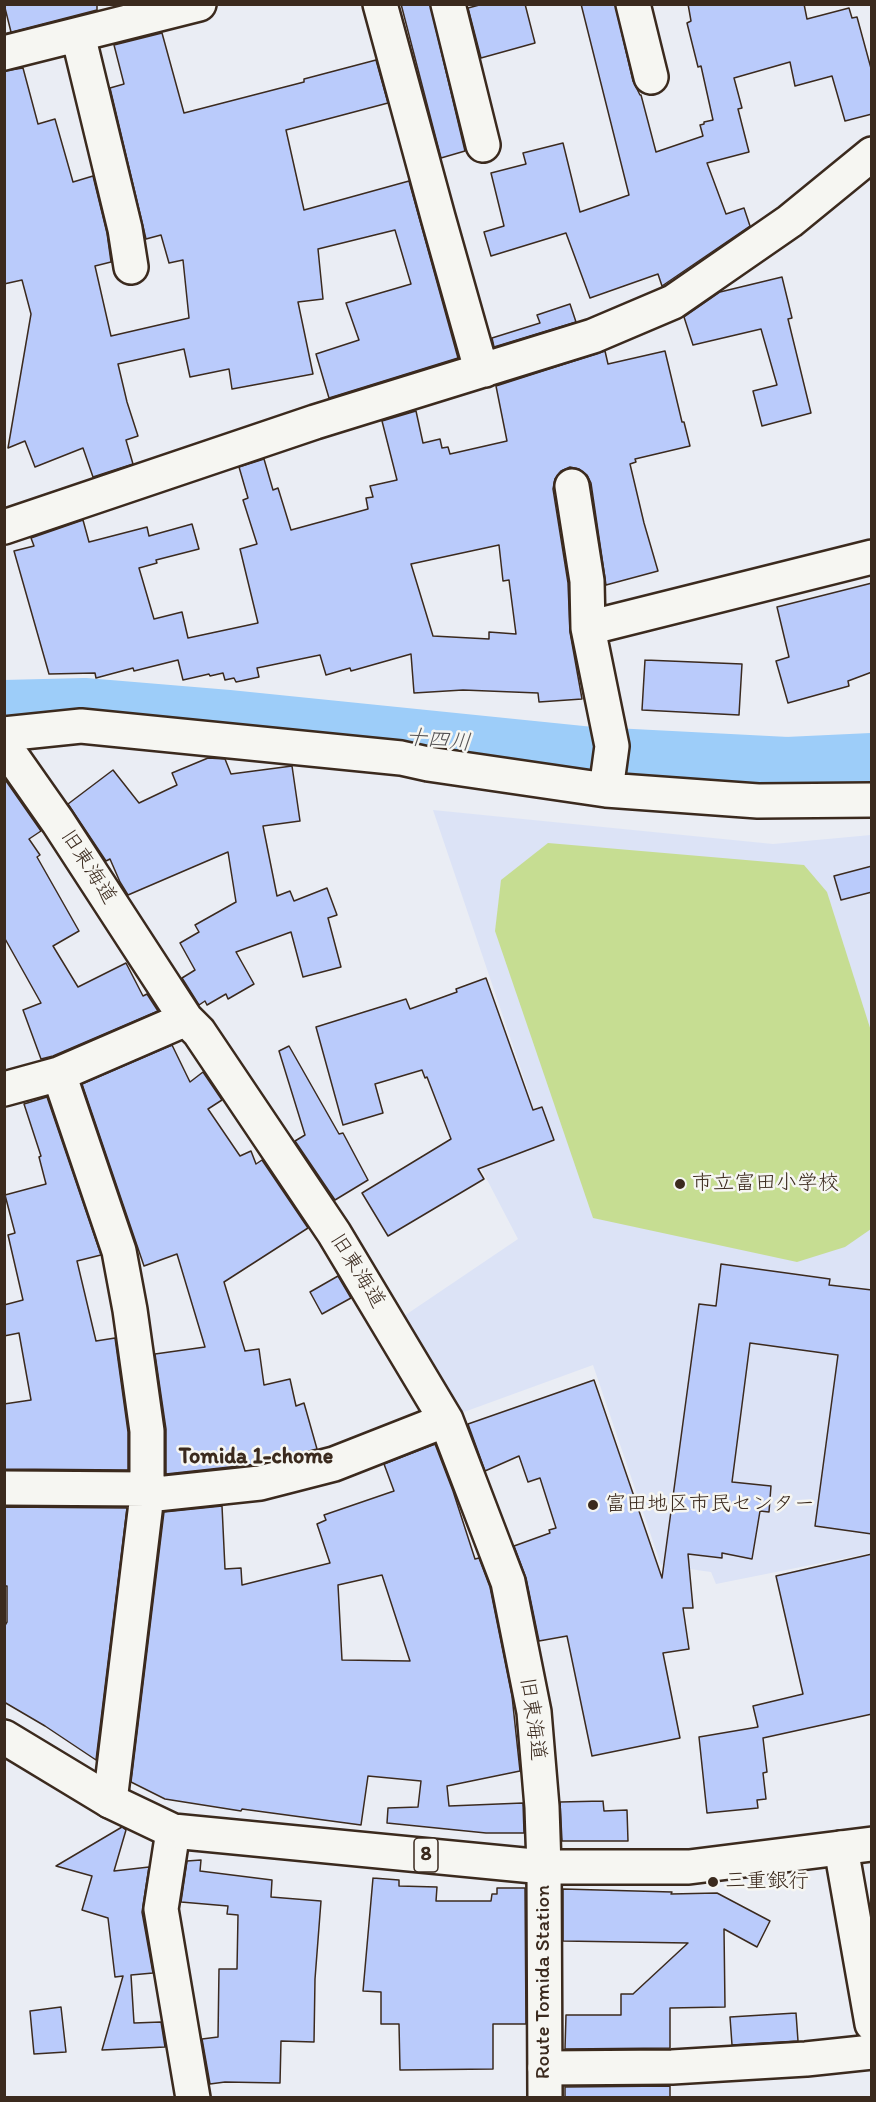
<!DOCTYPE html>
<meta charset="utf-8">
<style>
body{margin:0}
#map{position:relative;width:876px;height:2102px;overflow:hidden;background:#eaedf4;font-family:Itim,sans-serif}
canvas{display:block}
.frame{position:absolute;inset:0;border:6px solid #3b2a1e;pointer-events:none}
</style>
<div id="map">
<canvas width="876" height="2102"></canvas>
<div class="frame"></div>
</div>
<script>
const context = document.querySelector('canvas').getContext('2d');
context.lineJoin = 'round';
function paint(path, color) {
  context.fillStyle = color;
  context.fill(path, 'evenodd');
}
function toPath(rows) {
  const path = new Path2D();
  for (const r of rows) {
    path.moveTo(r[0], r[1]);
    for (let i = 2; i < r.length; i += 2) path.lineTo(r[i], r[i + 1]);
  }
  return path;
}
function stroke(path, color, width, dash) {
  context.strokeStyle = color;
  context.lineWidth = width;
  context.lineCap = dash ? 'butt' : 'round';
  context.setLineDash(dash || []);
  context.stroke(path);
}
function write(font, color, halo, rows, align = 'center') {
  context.font = font + ' Itim,"Klee One",sans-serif';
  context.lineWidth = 5;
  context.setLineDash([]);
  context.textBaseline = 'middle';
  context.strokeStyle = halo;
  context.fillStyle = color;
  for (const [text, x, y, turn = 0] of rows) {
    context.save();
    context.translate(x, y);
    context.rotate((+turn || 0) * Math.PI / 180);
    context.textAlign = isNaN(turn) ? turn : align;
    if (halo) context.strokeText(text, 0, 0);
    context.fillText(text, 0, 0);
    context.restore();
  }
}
const built = toPath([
 [433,810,773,844,871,835,871,1553,716,1584,711,1572,661,1565,593,1365,453,1416,404,1316,518,1239,460,1128,531,1099]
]);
const green = toPath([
 [548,843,804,865,827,892,871,1031,871,1229,845,1247,797,1262,593,1218,495,931,501,880]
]);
const river = toPath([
 [4,709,84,707,228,719,593,756,787,766,872,762]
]);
const building = toPath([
 [4,4,97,4,97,10,4,34,11,32,4,4],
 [401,4,430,4,465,151,441,158,401,4],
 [483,4,525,4,535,43,481,58,468,8,483,4],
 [581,4,615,4,633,81,640,95,641,95,656,152,703,136,700,125,704,124,704,122,713,120,701,66,698,67,687,23,691,21,688,4,804,4,807,19,849,8,852,18,857,17,872,72,872,114,845,121,832,76,795,86,790,62,734,78,742,108,738,109,749,152,707,163,726,214,744,208,750,226,662,286,658,274,590,298,566,233,491,256,484,232,504,226,491,173,526,164,523,153,563,143,580,212,629,195,581,4],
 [162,33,184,113,304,82,304,79,376,60,388,103,286,130,304,210,409,181,458,358,329,398,316,354,359,340,346,303,411,284,395,230,318,249,323,299,298,302,313,374,232,389,229,369,190,377,184,349,118,364,127,402,138,436,126,440,133,464,93,477,83,448,35,467,25,441,8,448,31,314,22,280,4,284,4,71,23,68,38,124,55,119,73,182,93,176,107,233,111,262,95,266,111,336,189,318,183,260,169,263,161,235,146,239,110,88,124,84,114,45,162,33],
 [782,277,792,318,788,319,811,413,762,426,753,391,777,385,761,329,693,345,684,317,720,292,782,277],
 [570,304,576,322,494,347,492,338,540,323,537,315,570,304],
 [605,351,608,364,665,351,682,422,684,422,690,446,635,459,636,462,630,464,644,523,658,571,606,585,591,483,587,475,579,469,570,467,561,471,555,479,553,489,568,583,570,632,582,699,539,702,538,693,463,690,414,693,411,654,351,671,350,668,326,675,320,655,257,668,259,677,236,682,234,678,225,680,223,673,210,676,209,674,183,680,178,660,134,671,133,668,96,678,95,673,49,674,14,551,34,546,31,538,83,520,89,542,147,527,149,536,192,524,199,549,156,560,157,563,139,568,154,619,182,612,188,638,258,623,240,549,257,544,243,500,248,498,239,467,264,459,273,490,278,488,291,530,368,509,366,498,373,497,370,486,397,480,382,421,416,411,423,443,440,439,442,448,448,447,450,454,507,441,496,386,605,351],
 [499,545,503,581,509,580,516,634,489,632,489,639,433,636,411,564,499,545],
 [872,583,872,672,848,681,849,686,788,703,776,661,789,657,777,607,872,583],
 [645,660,742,664,739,715,642,710,645,660],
 [208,758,225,759,231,774,292,766,300,821,263,826,277,896,290,891,294,901,327,888,337,915,328,918,341,967,303,977,291,932,236,952,254,984,228,999,226,994,207,1005,205,1001,199,1005,182,978,195,970,180,943,199,932,195,925,236,902,228,852,128,895,120,882,110,859,106,861,68,804,113,770,139,803,177,785,172,773,208,758],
 [4,778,41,831,29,839,40,855,37,857,79,931,53,946,78,987,126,963,143,996,147,994,158,1011,53,1056,41,1059,23,1010,41,1003,4,937,4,778],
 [872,866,872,892,841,900,834,876,872,866],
 [486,978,533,1110,542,1107,554,1140,478,1169,484,1179,388,1236,362,1193,451,1139,427,1077,425,1078,422,1070,375,1084,383,1113,343,1125,316,1027,406,999,410,1009,457,992,456,989,486,978],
 [172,1045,190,1082,203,1072,222,1100,208,1109,240,1156,251,1151,256,1164,262,1160,308,1228,224,1282,245,1351,259,1349,264,1385,290,1379,296,1406,304,1403,317,1449,257,1464,166,1474,166,1429,155,1354,205,1347,177,1254,144,1266,82,1084,172,1045],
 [289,1046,339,1134,343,1133,368,1180,335,1200,295,1141,305,1135,279,1051,289,1046],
 [47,1097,101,1255,77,1261,96,1341,115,1338,128,1432,128,1470,4,1469,4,1404,31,1400,19,1333,4,1336,4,1305,23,1300,8,1235,15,1233,5,1195,46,1184,39,1157,41,1156,24,1104,47,1097],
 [721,1264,830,1279,829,1285,872,1290,872,1534,815,1526,838,1355,750,1343,732,1482,771,1486,769,1512,760,1511,752,1559,722,1553,722,1558,688,1554,693,1608,683,1608,689,1649,663,1653,680,1738,592,1756,567,1636,539,1641,526,1578,514,1546,550,1533,549,1530,556,1528,540,1478,528,1482,519,1456,485,1471,468,1424,594,1380,662,1578,699,1304,716,1306,721,1264],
 [338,1276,351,1298,322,1314,310,1292,338,1276],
 [435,1444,453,1491,475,1559,479,1558,490,1587,512,1696,520,1771,447,1786,449,1806,523,1803,524,1833,486,1833,387,1823,388,1808,418,1807,421,1781,368,1776,361,1825,242,1809,241,1811,165,1799,131,1782,164,1512,222,1506,225,1569,241,1568,242,1585,330,1563,317,1524,326,1520,324,1515,394,1491,384,1464,435,1444],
 [382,1575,410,1661,342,1660,338,1585,382,1575],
 [4,1507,127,1508,96,1760,45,1726,4,1702,4,1627,7,1622,7,1586,4,1586,4,1507],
 [872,1554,872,1714,763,1738,767,1772,763,1773,766,1799,757,1800,758,1808,707,1813,699,1737,758,1727,753,1706,803,1694,776,1576,872,1554],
 [603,1801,604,1811,627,1810,628,1841,562,1841,560,1802,603,1801],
 [122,1827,126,1830,114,1871,149,1867,142,1912,153,1973,131,1975,134,2023,161,2022,165,2047,102,2050,123,1976,115,1977,108,1918,82,1910,92,1876,56,1866,122,1827],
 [201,1860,200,1871,272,1880,271,1897,321,1901,315,1979,314,2042,281,2041,280,2083,225,2082,210,2084,202,2039,218,2037,219,1969,237,1969,238,1915,227,1914,228,1906,181,1902,187,1861,201,1860],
 [373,1878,399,1880,399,1886,437,1887,436,1901,491,1901,492,1894,497,1894,497,1888,525,1888,526,2024,493,2024,493,2069,400,2070,399,2024,381,2024,381,1992,363,1991,373,1878],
 [563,1889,672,1892,671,1894,717,1893,770,1921,757,1947,724,1929,725,2007,670,2008,670,2048,565,2049,566,2015,621,2015,621,1994,633,1994,688,1943,563,1941,563,1889],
 [61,2007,66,2052,34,2054,30,2011,61,2007],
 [796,2013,798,2041,732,2045,730,2017,796,2013],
 [670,2086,670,2097,565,2097,565,2087,670,2086]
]);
const street = toPath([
 [380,4,438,217,477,355,485,370],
 [448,4,483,145],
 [633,4,651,77],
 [78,35,125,229,131,267],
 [4,53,199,4],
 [572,486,587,581,588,628,612,746,606,790],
 [4,527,315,422,593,336,673,302,790,221,872,154],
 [588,628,872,557],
 [4,734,81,726,401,758,428,764,606,790,758,801,872,800],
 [4,745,58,822,186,1019,199,1032,334,1233,446,1420,508,1582,534,1712,542,1807,544,1867],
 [59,1074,119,1251,130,1310,147,1431,147,1495,110,1801],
 [4,1089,59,1074,186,1019],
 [4,1488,147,1489],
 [147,1495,260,1483,334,1464,446,1420],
 [173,1831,161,1909,193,2098],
 [841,1848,872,2024],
 [545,2068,672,2067,806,2059,872,2052]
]);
const secondary = toPath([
 [544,1867,545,2098]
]);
const primary = toPath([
 [4,1737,110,1801,173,1831,544,1867,689,1867,872,1844]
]);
const markers = [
 [680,1184,6,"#3b2a1e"],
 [593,1505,6,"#3b2a1e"],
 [713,1882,6,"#3b2a1e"]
];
const shields = [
 [426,1855,24]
];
const shieldNames = [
 ["8",426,1855]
];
const streetNames = [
 ["旧東海道",88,867,57],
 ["旧東海道",357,1271,58],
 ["旧東海道",532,1719,82],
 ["Route Tomida Station",544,1982,-90]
];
const poiNames = [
 ["市立富田小学校",692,1184],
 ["富田地区市民センター",605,1505],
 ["三重銀行",725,1882]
];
const waterNames = [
 ["十四川",438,741,5]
];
const neighbourhoodNames = [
 ["Tomida 1-chome",256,1457]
];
paint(built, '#dce3f6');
paint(green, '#c6dd92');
stroke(river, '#9dcdf9', 58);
paint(building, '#bacbfb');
stroke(building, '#3b2a1e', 1.5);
stroke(street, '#3b2a1e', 38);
stroke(secondary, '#3b2a1e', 38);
stroke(primary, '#3b2a1e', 38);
stroke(street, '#f6f6f2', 33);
stroke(secondary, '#f6f6f2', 33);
stroke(primary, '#f6f6f2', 33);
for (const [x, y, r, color] of markers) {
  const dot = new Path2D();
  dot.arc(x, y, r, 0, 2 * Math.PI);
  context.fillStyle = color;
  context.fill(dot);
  stroke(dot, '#f6f6f2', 2);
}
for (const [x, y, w] of shields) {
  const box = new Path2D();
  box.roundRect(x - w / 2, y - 17, w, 34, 4.5);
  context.fillStyle = '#f6f6f2';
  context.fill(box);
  stroke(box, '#3b2a1e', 1.5);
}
write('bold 20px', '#3b2a1e', null, shieldNames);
write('21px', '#3b2a1e', '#f6f6f2', streetNames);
write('21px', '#3b2a1e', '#f6f6f2', poiNames, 'left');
write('italic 22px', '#545355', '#f6f6f2', waterNames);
write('bold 22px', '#3b2a1e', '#f6f6f2', neighbourhoodNames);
</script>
